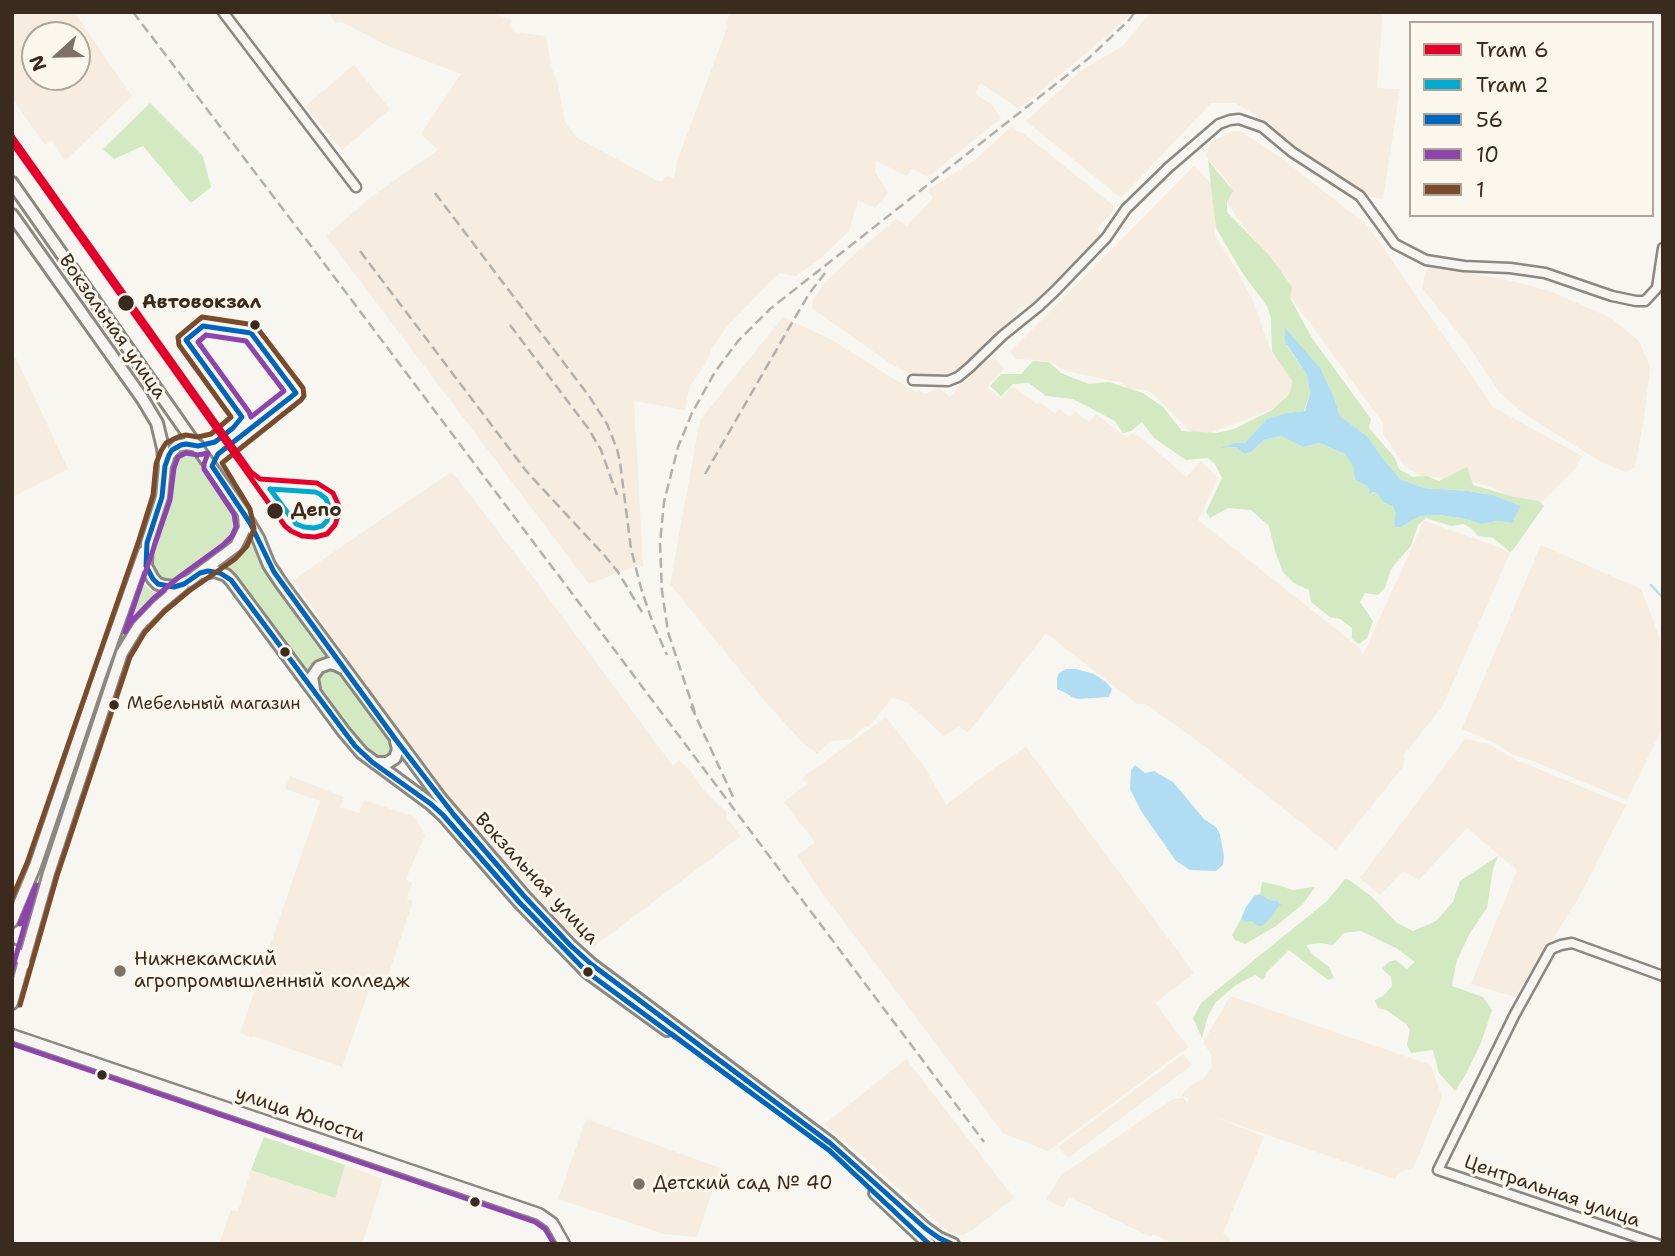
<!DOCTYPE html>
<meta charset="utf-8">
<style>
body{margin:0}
#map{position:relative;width:1675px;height:1256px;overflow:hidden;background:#f8f6f0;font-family:"Shantell Sans",sans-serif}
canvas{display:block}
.frame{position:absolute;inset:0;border:14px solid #3b2a1e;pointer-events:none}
.legend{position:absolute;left:1409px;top:21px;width:245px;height:196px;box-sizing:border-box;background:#fbf7ec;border:2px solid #aea59a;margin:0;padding:9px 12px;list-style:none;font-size:21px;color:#3b2a1e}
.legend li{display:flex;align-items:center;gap:14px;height:35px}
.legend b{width:35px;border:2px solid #aea59a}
.north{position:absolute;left:21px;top:21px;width:70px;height:70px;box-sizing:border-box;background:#fbf7ec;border:2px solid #aea59a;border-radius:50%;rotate:248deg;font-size:19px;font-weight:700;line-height:28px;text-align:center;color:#3b2a1e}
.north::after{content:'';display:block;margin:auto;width:24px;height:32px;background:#7d7168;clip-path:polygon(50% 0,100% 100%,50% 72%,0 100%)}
</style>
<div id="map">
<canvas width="1675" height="1256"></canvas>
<div class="frame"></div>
<ul class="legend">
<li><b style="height:9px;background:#e4002b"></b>Tram 6</li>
<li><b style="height:9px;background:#00a9ce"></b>Tram 2</li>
<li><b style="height:9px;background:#0065bd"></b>56</li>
<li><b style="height:9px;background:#8e44ad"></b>10</li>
<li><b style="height:9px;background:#7a4b2a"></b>1</li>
</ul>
<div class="north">N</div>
</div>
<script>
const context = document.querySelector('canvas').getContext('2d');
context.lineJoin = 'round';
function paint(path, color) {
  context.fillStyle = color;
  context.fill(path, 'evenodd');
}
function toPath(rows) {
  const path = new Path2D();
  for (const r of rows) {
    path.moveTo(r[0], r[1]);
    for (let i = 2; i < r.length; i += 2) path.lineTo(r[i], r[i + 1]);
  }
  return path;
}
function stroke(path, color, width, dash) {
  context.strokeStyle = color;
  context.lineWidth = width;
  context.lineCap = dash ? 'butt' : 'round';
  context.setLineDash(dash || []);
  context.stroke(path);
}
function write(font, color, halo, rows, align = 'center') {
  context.font = font + ' "Shantell Sans",sans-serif';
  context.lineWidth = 6;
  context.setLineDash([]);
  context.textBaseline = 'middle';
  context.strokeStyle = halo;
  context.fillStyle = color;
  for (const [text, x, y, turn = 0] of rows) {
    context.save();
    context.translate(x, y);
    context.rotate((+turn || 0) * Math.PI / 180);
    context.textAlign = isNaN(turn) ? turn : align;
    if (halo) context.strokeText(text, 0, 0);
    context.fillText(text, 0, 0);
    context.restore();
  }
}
const built = toPath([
 [12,12,74,12,132,96,65,161,52,140,45,145,12,98],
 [35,35,77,35,77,77,35,77],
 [328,12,489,12,512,20,511,24,513,32,546,36,552,69,558,84,565,122,577,138,656,180,662,182,666,176,674,178,677,161,727,28,726,22,730,12,1130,12,1125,19,1108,35,1019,109,980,83,975,94,991,104,1001,118,932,174,926,176,918,171,911,169,907,176,876,161,875,171,888,193,875,208,858,200,849,231,822,257,796,276,779,273,728,325,711,350,706,363,689,388,685,410,634,401,643,567,636,566,589,584,326,236,371,197,438,150,421,134,461,74,390,47,342,22,335,23],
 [1151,12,1383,12,1377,88,1400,89,1383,199,1364,196,1301,154,1291,143,1254,114,1235,103,1211,103,1121,198,1026,121,1082,70,1123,46],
 [354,65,390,109,342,150,305,106],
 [1013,125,1016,131,1023,133,1113,205,1113,213,1096,229,1101,234,1032,305,1020,307,1015,315,971,363,957,373,945,378,916,375,908,373,891,364,812,308,812,302,823,285,856,253,896,219,907,226,933,198,928,190,975,160],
 [1234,131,1240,131,1284,160,1368,226,1493,407,1582,456,1574,470,1538,506,1512,499,1492,487,1474,482,1448,480,1437,477,1424,477,1405,467,1383,434,1383,423,1290,296,1290,282,1240,222,1227,202,1230,184,1206,156,1211,142],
 [1194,166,1216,189,1215,236,1235,267,1253,301,1271,351,1296,379,1290,402,1197,438,1152,393,1144,390,1128,389,1122,383,1066,371,1049,361,1016,359,1010,352],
 [1429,266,1512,281,1550,291,1611,318,1639,341,1650,367,1644,418,1635,467,1626,472,1601,462,1526,415,1500,393,1468,345,1422,288,1425,273],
 [783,317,830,339,907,387,917,392,919,390,925,394,939,388,950,397,959,386,993,356,1004,369,987,387,1001,399,1012,386,1037,404,1040,402,1055,414,1059,409,1070,417,1075,411,1089,422,1096,414,1127,438,1131,434,1138,435,1186,477,1201,461,1218,478,1198,520,1361,649,1362,657,1424,521,1494,545,1510,553,1442,707,1403,756,1405,759,1403,767,1336,850,1207,748,1146,704,1137,704,1046,633,968,733,959,726,944,736,907,702,892,698,870,726,865,726,852,739,830,741,817,754,801,741,763,699,670,584,700,420],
 [16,358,68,469,12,497,12,359],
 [451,473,457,478,524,565,673,766,679,760,690,770,703,789,726,812,727,818,741,836,592,948,573,935,549,910,544,907,538,898,521,885,454,806,404,740,293,580,445,476],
 [1541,545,1641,589,1659,636,1663,650,1663,710,1660,733,1627,800,1533,761,1513,755,1497,744,1462,729],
 [886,717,925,768,946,805,993,769,1026,747,1194,973,1155,1003,1188,1047,1048,1151,1003,1133,823,894,797,856,815,842,784,802,807,784,802,778],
 [1465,739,1489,744,1514,759,1626,805,1578,899,1515,997,1471,984,1517,870,1467,828,1419,880,1403,871,1380,895,1360,878],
 [290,776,344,797,340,807,359,813,364,800,415,817,425,835,406,879,412,883,407,899,413,901,388,976,382,974,381,977,374,976,342,1067,253,1036,252,1038,240,1033,320,801,285,789],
 [1230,996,1431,1065,1442,1097,1414,1167,1398,1173,1395,1179,1213,1116,1264,1137,1223,1233,1231,1239,1229,1244,1174,1244,1153,1234,1151,1237,1069,1197,1063,1208,1046,1199,1061,1175,1173,1099,1183,1098,1187,1103,1189,1099,1182,1096,1185,1091,1190,1086,1203,1079,1212,1067,1211,1054,1203,1043],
 [1183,1054,1192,1065,1068,1158,1058,1147],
 [906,1059,1014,1198,971,1231,963,1235,950,1233,825,1124],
 [586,1119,720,1168,697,1237,664,1234,558,1199],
 [345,1165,383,1179,362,1244,219,1244,231,1210,238,1211,251,1170,334,1198]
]);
const green = toPath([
 [150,103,203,156,211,187,191,203,143,146,114,159,103,149],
 [1208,160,1233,191,1227,202,1227,212,1268,254,1280,270,1292,287,1290,298,1312,338,1371,419,1369,428,1395,458,1399,469,1413,477,1426,476,1439,481,1467,467,1473,485,1514,497,1539,501,1544,506,1513,550,1510,552,1493,538,1478,536,1472,529,1464,524,1451,526,1426,518,1418,525,1411,546,1391,569,1385,588,1378,595,1365,593,1360,602,1373,621,1367,638,1359,644,1352,639,1352,628,1340,619,1330,617,1311,602,1309,590,1294,583,1283,572,1275,551,1269,526,1251,510,1228,508,1210,518,1206,512,1222,478,1215,464,1208,458,1186,460,1154,438,1142,422,1131,431,1123,433,1115,421,1073,399,1046,396,1029,383,1013,384,1001,396,990,386,1001,374,1021,374,1033,361,1049,362,1061,373,1089,384,1109,382,1143,393,1163,407,1182,431,1217,433,1234,429,1272,410,1289,395,1293,382,1272,351,1271,318,1267,306,1243,274,1216,228],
 [1285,343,1334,398,1340,416,1367,436,1381,456,1400,479,1424,488,1468,491,1493,495,1520,506,1512,523,1498,521,1481,524,1462,518,1437,515,1420,516,1401,527,1394,524,1397,513,1393,506,1384,503,1377,493,1374,492,1371,495,1369,489,1367,486,1355,480,1353,466,1345,454,1320,443,1303,447,1281,436,1264,440,1251,452,1246,454,1236,447,1225,448,1235,443,1245,443,1268,419,1287,413,1304,411,1310,394,1307,375],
 [183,449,191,451,196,456,236,512,238,517,239,529,232,542,191,572,178,579,167,580,157,575,151,565,152,554,168,502,174,458,176,454],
 [251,536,267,571,330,658,318,661,307,673,237,580,218,568,243,549],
 [139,578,151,591,163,595,145,611,124,638,107,681,104,681],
 [328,669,338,672,344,677,389,739,392,751,387,759,378,759,370,754,355,739,319,692,317,685,318,678,321,673],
 [1498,856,1493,869,1487,908,1470,933,1457,960,1452,986,1483,997,1492,1010,1481,1043,1465,1076,1455,1091,1439,1073,1433,1050,1411,1053,1407,1045,1410,1030,1406,1024,1386,1010,1378,1008,1375,1000,1383,996,1392,986,1391,977,1382,969,1388,962,1396,960,1407,969,1415,962,1396,948,1361,931,1344,933,1333,945,1320,943,1306,945,1313,955,1329,967,1334,978,1328,980,1289,950,1267,972,1263,980,1255,975,1236,985,1216,1002,1208,1016,1202,1038,1193,1018,1201,1003,1327,901,1345,879,1349,880,1371,896,1397,923,1413,931,1436,921,1453,902,1460,881],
 [1262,882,1278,885,1292,890,1315,887,1303,904,1276,926,1245,944,1235,940,1232,935,1241,919,1245,922,1278,901,1270,900,1260,894],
 [264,1137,345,1165,335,1198,251,1170]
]);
const water = toPath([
 [1285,328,1320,368,1334,398,1340,416,1367,436,1381,456,1400,479,1424,488,1468,491,1493,495,1521,506,1512,523,1498,521,1481,524,1462,518,1437,515,1420,516,1401,527,1396,527,1394,524,1396,513,1393,506,1384,503,1377,493,1373,492,1370,495,1369,489,1367,486,1355,480,1353,466,1345,454,1320,443,1303,447,1281,436,1264,440,1251,452,1245,454,1236,447,1221,448,1235,443,1245,443,1267,419,1287,413,1305,411,1310,394,1307,375,1285,342],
 [1066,669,1076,669,1094,674,1106,682,1112,689,1109,697,1078,699,1072,697,1066,693,1057,689,1057,678,1059,673],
 [1135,765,1145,773,1154,771,1173,782,1204,819,1216,827,1220,834,1224,856,1223,865,1216,871,1190,870,1176,861,1141,811,1130,789,1131,770],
 [1260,894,1270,900,1278,901,1281,905,1276,909,1274,914,1262,926,1258,926,1252,921,1245,922,1241,919,1246,907,1254,896]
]);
const stream = toPath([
 [1651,585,1663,598]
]);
const minor = toPath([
 [223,12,356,187],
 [913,380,948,381,958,377,970,367,1002,336,1038,307,1055,291,1106,238,1126,209,1168,168,1219,124,1230,120,1239,119,1262,127,1292,152,1360,196,1395,244,1426,260,1464,266,1510,268,1545,273,1612,296,1636,301,1645,301,1657,288,1663,248],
 [1657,1244,1438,1170,1515,1014,1551,949,1561,945,1572,943,1663,976]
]);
const tertiary = toPath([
 [12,1035,539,1214,552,1223,564,1244]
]);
const secondary = toPath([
 [12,183,242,511,258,538,269,565,281,583,440,798,524,896,570,945,591,964,830,1143,925,1228,939,1238,953,1244],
 [12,215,142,398,157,423,163,448,165,466,162,497,147,543,146,566,153,579,158,584,165,586,174,587,189,581,236,546,245,528,244,515],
 [166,464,169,455,177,446,186,444,198,446],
 [200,573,215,571,226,575,231,580,344,732,362,753,431,804,443,815,520,903,587,972,667,1030],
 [314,689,312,677,319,667,330,663,337,665,343,668],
 [375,763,387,763,395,758,398,749,396,741],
 [12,921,35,866,98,681,144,552],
 [12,950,18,954,25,964],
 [12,1003,49,873,122,653,138,627,159,605,183,585],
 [875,1193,929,1244]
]);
const rail = toPath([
 [133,12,311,246,984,1142],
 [435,193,589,396,607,424,617,449,620,462,631,549,641,588,653,624,667,655],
 [360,251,527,472,604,555,618,572,642,612],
 [510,325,588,428,601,450,617,495],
 [705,474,793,321,809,294,825,273],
 [691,706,735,801],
 [695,713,668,632,662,591,660,543,664,502,678,447,692,413,715,372,738,341,770,309,1089,58,1129,20,1135,12]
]);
const bus1 = toPath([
 [929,1244,830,1151,587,972,520,903,443,815,431,804,372,762,355,746,231,580,220,573,208,571,200,573,184,584,174,587,158,584,153,579,146,566,147,543,162,497,165,466,169,455,172,450,181,445,186,444,198,446,215,442,233,428,242,417,186,340,203,326,251,333,296,393,218,454,212,466,250,523,274,572,396,740,454,815,524,896,570,945,591,964,830,1143,925,1228,939,1238,952,1244]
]);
const bus2 = toPath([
 [206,335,246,341,284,391,251,417,249,412,198,342,206,335],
 [186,453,198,455,208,453,204,464,204,469,234,514,236,527,232,536,223,545,179,577,153,599,131,622,125,632,170,500,174,468,178,457,186,453],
 [12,970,36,885,20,924],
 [12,1044,535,1222,545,1229,554,1244]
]);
const bus3 = toPath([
 [12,898,27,863,139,540,153,495,156,464,161,451,166,443,178,437,186,435,198,437,211,434,231,417,179,345,178,337,202,317,255,325,303,388,304,396,301,400,222,463,250,509,254,529,247,546,235,559,189,591,165,611,145,632,130,657,57,876,20,1005]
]);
const tram1 = toPath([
 [12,136,251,472,260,479,317,483,333,493,339,506,339,513,335,525,327,534,315,537,302,536,291,531,285,526,12,143]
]);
const tram2 = toPath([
 [270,489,315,492,320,494,326,499,330,508,327,521,322,526,314,528,304,527,296,524,270,489]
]);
const markers = [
 [126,303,9,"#3b2a1e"],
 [255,325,6,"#3b2a1e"],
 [275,511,9,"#3b2a1e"],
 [285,652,6,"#3b2a1e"],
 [114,705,6,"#3b2a1e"],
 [120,971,7,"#7d7168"],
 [588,972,6,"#3b2a1e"],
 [102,1075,6,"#3b2a1e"],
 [639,1184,7,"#7d7168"],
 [475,1202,6,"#3b2a1e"]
];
const busNames = [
 ["Мебельный магазин",127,705]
];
const stopNames = [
 ["Автовокзал",142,303],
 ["Депо",291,511]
];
const streetNames = [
 ["Вокзальная улица",112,327,55],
 ["Вокзальная улица",536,879,47],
 ["улица Юности",300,1115,19],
 ["Центральная улица",1552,1192,19]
];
const poiNames = [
 ["Нижнекамский",134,960],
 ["агропромышленный колледж",134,982],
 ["Детский сад № 40",653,1184]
];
paint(built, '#f6ecdf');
paint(green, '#d2e9c2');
paint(water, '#b1ddf3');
stroke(stream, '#b1ddf3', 2.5);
stroke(minor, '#8b8781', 13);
stroke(tertiary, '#8b8781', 15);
stroke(secondary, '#8b8781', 16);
stroke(minor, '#f6f5f1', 8);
stroke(tertiary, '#f6f5f1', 10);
stroke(secondary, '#f6f5f1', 10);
stroke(rail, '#b3b0ac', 2.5, [10, 5]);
stroke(bus1, '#0065bd', 5);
stroke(bus2, '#8e44ad', 5);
stroke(bus3, '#7a4b2a', 5);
stroke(tram1, '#e4002b', 5);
stroke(tram2, '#00a9ce', 5);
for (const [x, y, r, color] of markers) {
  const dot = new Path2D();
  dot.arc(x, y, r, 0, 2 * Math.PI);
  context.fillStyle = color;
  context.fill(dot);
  stroke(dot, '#fbf7ec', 2.5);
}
write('17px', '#3b2a1e', '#fbf7ec', busNames, 'left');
write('bold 19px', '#3b2a1e', '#fbf7ec', stopNames, 'left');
write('19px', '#3b2a1e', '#fbf7ec', streetNames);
write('19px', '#3b2a1e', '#fbf7ec', poiNames, 'left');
</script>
